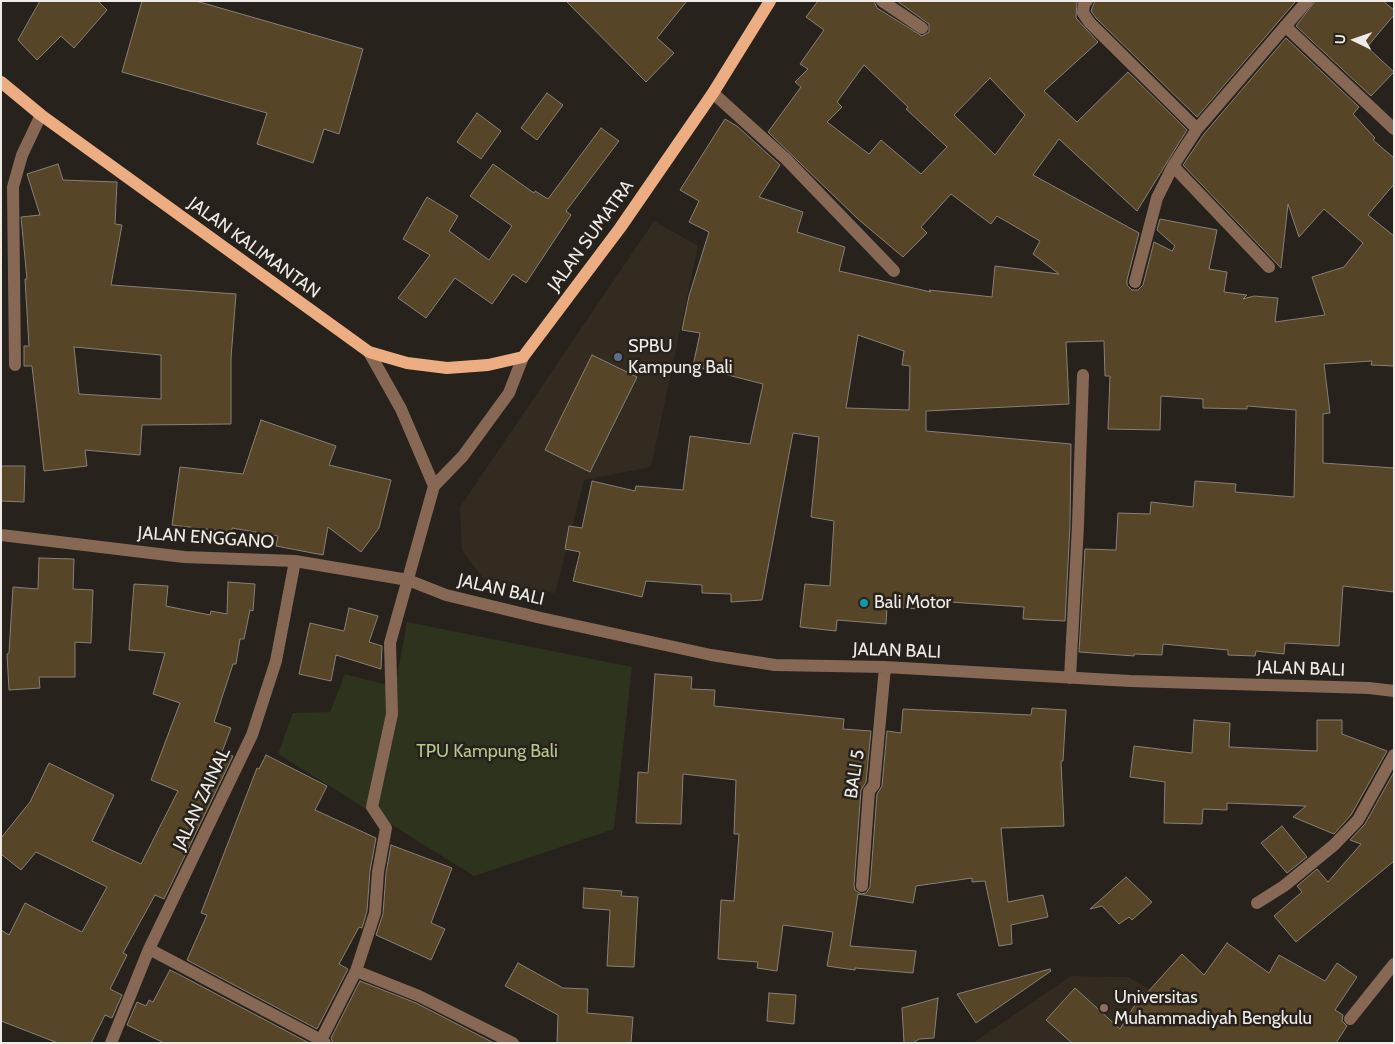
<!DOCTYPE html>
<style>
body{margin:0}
#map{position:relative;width:1395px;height:1044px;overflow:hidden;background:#27221c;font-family:Cabin,sans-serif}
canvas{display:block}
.frame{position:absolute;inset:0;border:2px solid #eeebe7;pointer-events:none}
.north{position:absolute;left:1330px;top:15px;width:50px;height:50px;-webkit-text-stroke:4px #27221c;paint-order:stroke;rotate:273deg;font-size:14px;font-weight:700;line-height:20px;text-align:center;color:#eeebe7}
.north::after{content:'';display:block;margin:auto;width:18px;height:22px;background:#eeebe7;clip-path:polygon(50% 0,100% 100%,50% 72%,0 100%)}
</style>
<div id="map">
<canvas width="1395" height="1044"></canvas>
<div class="frame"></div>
<div class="north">U</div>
</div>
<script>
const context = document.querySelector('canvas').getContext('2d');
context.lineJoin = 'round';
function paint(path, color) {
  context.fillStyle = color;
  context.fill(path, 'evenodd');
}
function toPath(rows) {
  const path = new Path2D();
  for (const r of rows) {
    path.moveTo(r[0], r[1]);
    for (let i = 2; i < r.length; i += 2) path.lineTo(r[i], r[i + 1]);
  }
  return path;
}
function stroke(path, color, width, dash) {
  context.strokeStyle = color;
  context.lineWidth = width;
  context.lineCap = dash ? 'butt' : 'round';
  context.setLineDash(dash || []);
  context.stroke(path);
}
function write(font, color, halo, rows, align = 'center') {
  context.font = font + ' Cabin,sans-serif';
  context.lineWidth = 5;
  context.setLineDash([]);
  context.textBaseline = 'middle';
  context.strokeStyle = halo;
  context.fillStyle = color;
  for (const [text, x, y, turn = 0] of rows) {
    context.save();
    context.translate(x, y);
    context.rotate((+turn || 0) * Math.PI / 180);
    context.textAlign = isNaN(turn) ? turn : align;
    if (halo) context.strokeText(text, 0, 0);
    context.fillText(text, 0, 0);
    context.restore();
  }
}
const built = toPath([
 [654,221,698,246,651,467,584,480,555,593,486,582,462,550,460,507],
 [1071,976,1128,977,1247,1043,973,1043]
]);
const green = toPath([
 [407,622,632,667,614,829,474,876,278,754,293,713,330,712,345,674,395,687]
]);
const building = toPath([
 [40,1,98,1,107,10,74,48,61,36,37,60,18,40,40,1],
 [142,1,196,1,363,49,339,134,324,129,313,163,257,144,267,113,122,72,142,1],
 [566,1,687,1,657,38,674,53,646,82,566,1],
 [818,1,874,1,877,8,922,36,929,32,929,24,897,1,1077,1,1076,18,1098,42,1044,91,1077,122,1128,72,1187,130,1137,211,1059,139,1033,175,1139,233,1127,280,1127,285,1132,290,1138,290,1143,285,1154,242,1172,251,1175,246,1157,230,1160,219,1217,230,1209,269,1227,272,1224,292,1247,295,1243,299,1254,296,1278,298,1275,322,1325,315,1312,277,1344,267,1363,243,1324,209,1299,237,1288,204,1281,268,1183,165,1204,134,1286,38,1359,107,1353,114,1375,138,1373,140,1394,158,1394,184,1368,215,1394,236,1394,366,1371,365,1372,361,1324,364,1330,413,1323,414,1323,463,1394,468,1394,592,1343,586,1339,646,1285,643,1284,654,1256,651,1255,656,1228,655,1228,650,1163,644,1162,655,1134,654,1134,656,1079,652,1085,549,1116,550,1118,513,1150,514,1151,502,1193,507,1195,481,1236,484,1235,492,1294,497,1296,410,1247,406,1247,409,1203,408,1203,399,1161,396,1160,430,1108,429,1110,376,1105,376,1104,341,1066,342,1069,404,926,411,926,431,1071,444,1070,525,1065,621,1023,619,1024,607,920,600,919,609,887,607,886,624,837,620,836,631,800,627,805,584,830,586,834,521,811,517,819,437,793,433,762,600,731,602,731,594,702,593,702,585,646,581,642,597,573,581,580,552,565,549,569,526,582,528,592,481,635,491,636,486,683,490,690,436,750,444,763,384,693,366,700,333,682,330,689,296,709,232,689,222,699,201,680,190,725,119,737,126,780,165,759,197,803,212,797,232,845,247,839,271,931,292,929,290,992,297,995,266,1059,274,1033,254,1040,241,997,216,991,224,951,194,921,227,927,233,903,257,858,219,768,132,801,87,795,82,808,69,800,64,824,30,806,17,818,1],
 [864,65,908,107,906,109,947,147,921,174,881,140,869,154,827,122,842,107,837,102,864,65],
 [990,78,1025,115,995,155,954,115,990,78],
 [858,335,904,351,902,365,910,366,909,410,846,408,858,335],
 [1095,1,1296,1,1197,117,1096,18,1091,11,1095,1],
 [1315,1,1383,1,1394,10,1394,15,1367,47,1394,72,1371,96,1296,26,1315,1],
 [547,93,563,105,537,140,521,128,547,93],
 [477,113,501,131,481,159,457,142,477,113],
 [601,128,619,141,566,211,571,215,526,283,513,274,492,304,455,278,426,318,398,298,430,255,403,239,427,197,458,216,449,231,489,260,512,226,470,196,493,164,534,193,535,191,548,199,601,128],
 [58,164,63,180,117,182,115,224,122,225,111,285,236,294,231,358,231,424,142,425,140,455,85,450,87,466,44,471,32,366,24,366,24,346,29,346,25,279,27,279,21,217,40,215,27,174,58,164],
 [74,347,161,355,161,399,79,394,74,347],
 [592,355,637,377,590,472,545,450,592,355],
 [261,420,336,446,329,465,391,480,379,528,361,552,328,527,323,555,276,546,278,536,232,528,232,532,172,525,180,467,243,474,261,420],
 [1,466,25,466,24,502,1,501,1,466],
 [39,558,74,559,73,589,93,590,91,643,75,642,75,677,39,677,40,688,9,690,7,654,9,653,13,587,38,589,39,558],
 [228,582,255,584,253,611,250,610,244,639,240,639,236,664,233,664,214,722,231,728,222,752,233,756,164,899,155,895,123,953,127,955,110,989,122,995,112,1018,105,1015,91,1043,58,1043,1,1021,1,930,9,935,25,903,82,932,107,887,36,852,21,870,1,854,1,838,30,802,49,763,114,795,92,841,141,864,178,791,151,780,180,703,153,694,165,653,129,650,134,584,168,586,166,606,210,615,211,611,227,614,228,582],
 [349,608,378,616,369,642,382,646,381,669,336,655,331,681,299,674,310,623,344,631,349,608],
 [655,674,692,677,691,689,715,690,714,706,844,719,843,729,871,731,866,782,861,790,854,885,855,890,861,894,866,893,870,887,877,794,882,786,887,731,901,733,903,709,1031,715,1032,708,1066,710,1063,761,1061,761,1064,826,1001,828,1008,902,1043,895,1048,917,1011,925,1012,944,999,946,985,881,972,882,972,878,916,886,913,903,858,894,850,946,916,951,913,973,855,968,855,970,827,966,833,932,783,925,777,971,757,968,758,962,718,959,721,900,734,901,739,834,734,834,736,780,683,774,681,824,636,823,638,772,648,773,655,674],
 [1194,720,1230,723,1229,747,1317,751,1317,720,1342,720,1342,734,1387,751,1351,815,1334,834,1293,817,1306,806,1227,803,1227,810,1203,809,1202,824,1164,823,1165,782,1130,777,1134,746,1192,753,1194,720],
 [266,755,327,786,315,810,376,838,370,871,367,911,362,928,359,927,339,964,348,969,317,1029,187,960,207,915,201,913,257,768,259,769,266,755],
 [1394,772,1394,861,1296,942,1274,916,1302,892,1297,886,1317,869,1328,882,1361,844,1350,840,1365,824,1394,772],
 [1282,826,1307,857,1287,873,1261,843,1282,826],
 [391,845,452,868,431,923,445,929,431,960,376,935,383,914,386,873,391,845],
 [1126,877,1152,902,1132,920,1129,917,1119,924,1102,906,1090,909,1126,877],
 [584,888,622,891,621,896,638,897,634,967,607,966,610,910,583,908,584,888],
 [1227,943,1269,973,1279,955,1325,981,1337,963,1357,977,1335,1010,1343,1015,1342,1021,1347,1026,1336,1043,1072,1043,1046,1020,1075,988,1120,1029,1143,992,1146,994,1182,954,1204,975,1227,943],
 [518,963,563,988,588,989,587,1013,633,1017,631,1043,557,1043,558,1015,505,986,518,963],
 [1050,969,1051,971,976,1023,957,994,1050,969],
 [170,970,180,975,309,1043,164,1043,127,1025,137,1002,146,1006,149,1000,153,1002,170,970],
 [360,981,416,1003,494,1043,333,1043,331,1038,360,981],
 [769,993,796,995,794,1024,767,1021,769,993],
 [938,998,934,1038,919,1039,913,1043,904,1043,902,1008,938,998]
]);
const minor = toPath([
 [882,1,922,28],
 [1087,1,1084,4,1083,13,1090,23,1197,129],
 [1285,26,1394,129],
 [713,93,786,159,894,271],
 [1173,166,1269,267],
 [1135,282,1157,198,1173,166,1197,129,1307,1],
 [369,352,401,409,434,486],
 [15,365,13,187,22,155,41,115],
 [1,535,184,557,295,561,408,580,446,595,541,618,711,655,775,665,885,667,1130,681,1369,688,1394,691],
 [1070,678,1078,525,1083,375],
 [862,886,869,791,874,785,885,667],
 [1257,903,1284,886,1334,845,1358,820,1394,755],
 [149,949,321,1040],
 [1350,1019,1394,964],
 [111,1043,149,949,252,735,276,661,295,561],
 [325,1043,321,1040,356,971],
 [513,1043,419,996,356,971,375,913,378,872,386,828,372,807,392,714,390,643,434,486,463,456,509,393,523,357]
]);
const major = toPath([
 [1,82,41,115,369,352,407,363,447,368,488,365,523,357,620,228,713,93,770,1]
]);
const markers = [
 [618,357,5,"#5c6f8a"],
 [864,603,5,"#0f9aa8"],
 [1104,1008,5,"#8d6e63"]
];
const streetNames = [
 ["JALAN SUMATRA",591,236,-54],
 ["JALAN KALIMANTAN",254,248,36],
 ["JALAN ENGGANO",206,538,4],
 ["JALAN BALI",501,590,13],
 ["JALAN BALI",897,651,2],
 ["JALAN BALI",1301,669,2],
 ["BALI 5",855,774,-81],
 ["JALAN ZAINAL",202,799,-65]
];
const poiNames = [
 ["SPBU",628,347],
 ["Kampung Bali",628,368],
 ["Bali Motor",874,603],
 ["Universitas",1114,998],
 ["Muhammadiyah Bengkulu",1114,1019]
];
const parkNames = [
 ["TPU Kampung Bali",487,752]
];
paint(built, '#332b1f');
paint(green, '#2d331d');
paint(building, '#574527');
stroke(building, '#868078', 1);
stroke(minor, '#876854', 12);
stroke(major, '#edad82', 12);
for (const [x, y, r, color] of markers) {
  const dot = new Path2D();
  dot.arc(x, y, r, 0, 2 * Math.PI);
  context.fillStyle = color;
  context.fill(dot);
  stroke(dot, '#27221c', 2);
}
write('18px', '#eeebe7', '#27221c', streetNames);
write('18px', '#eeebe7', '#27221c', poiNames, 'left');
write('18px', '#b7c88c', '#27221c', parkNames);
</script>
